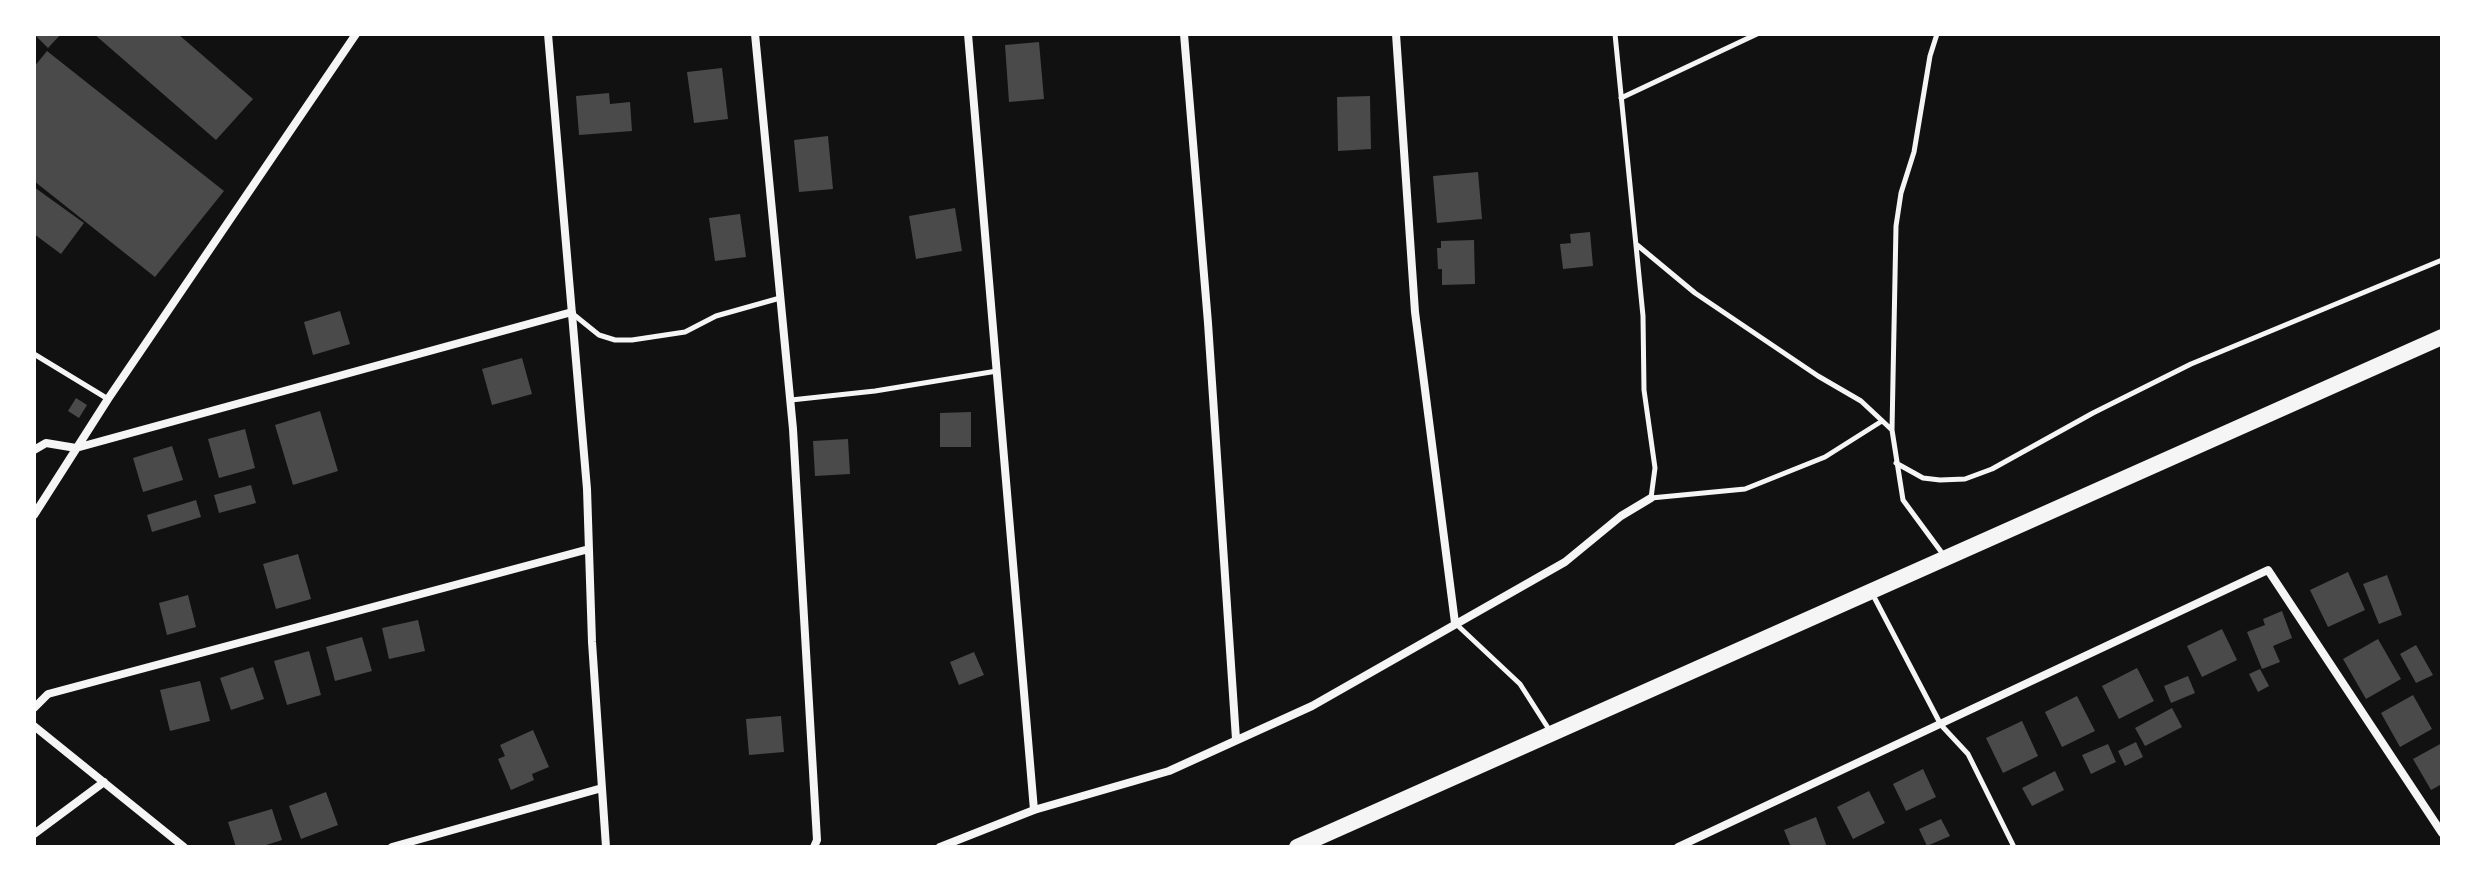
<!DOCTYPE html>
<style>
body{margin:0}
#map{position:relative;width:2476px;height:881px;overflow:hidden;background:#111;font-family:Montserrat,sans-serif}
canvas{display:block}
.frame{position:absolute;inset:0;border:36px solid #fff;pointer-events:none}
</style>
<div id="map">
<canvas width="2476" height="881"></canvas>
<div class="frame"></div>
</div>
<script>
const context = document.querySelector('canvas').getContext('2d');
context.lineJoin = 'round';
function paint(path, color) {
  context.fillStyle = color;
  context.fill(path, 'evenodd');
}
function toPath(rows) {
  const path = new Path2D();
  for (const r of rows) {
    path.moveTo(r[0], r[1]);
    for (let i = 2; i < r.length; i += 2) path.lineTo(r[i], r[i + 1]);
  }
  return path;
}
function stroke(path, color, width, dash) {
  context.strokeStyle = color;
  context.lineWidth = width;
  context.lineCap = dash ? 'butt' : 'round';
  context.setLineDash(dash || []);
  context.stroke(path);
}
const building = toPath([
 [34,34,61,34,48,48],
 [94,34,178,34,253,99,216,140],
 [1039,42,1044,99,1009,102,1005,45],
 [47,51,224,191,155,277,34,181,34,67],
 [722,68,728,119,694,123,687,72],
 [609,93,610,104,630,102,632,131,579,135,576,96],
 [1370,96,1371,149,1338,151,1337,97],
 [828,136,833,189,799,192,794,140],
 [1478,172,1482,219,1437,223,1433,176],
 [34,187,84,223,61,254,34,234],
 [955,208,962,251,916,259,909,216],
 [740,214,746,257,715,261,709,218],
 [1590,232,1593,266,1563,269,1560,244,1571,243,1570,234],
 [1474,240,1475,284,1442,285,1442,269,1438,269,1437,248,1441,248,1441,241],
 [340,311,350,344,313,355,304,322],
 [522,358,532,394,492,405,482,369],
 [76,398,87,405,79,418,68,411],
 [320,411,338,471,293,485,275,425],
 [971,412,971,447,940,447,940,413],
 [245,429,255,468,219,478,208,439],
 [848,439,850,474,815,476,813,441],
 [172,446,183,480,143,492,133,458],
 [251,485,256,503,219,513,214,495],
 [196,500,201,517,152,532,147,515],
 [298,554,311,599,276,609,263,564],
 [2348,572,2365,610,2328,627,2310,590],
 [2387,575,2402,615,2379,624,2363,584],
 [188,595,196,627,167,635,159,603],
 [2282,611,2292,638,2273,646,2280,662,2262,669,2247,632,2265,625,2263,619],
 [418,620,425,651,389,659,382,628],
 [2222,629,2237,660,2202,677,2187,646],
 [362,637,372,671,335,681,326,647],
 [2378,639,2401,679,2366,699,2343,659],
 [2416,645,2433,675,2416,683,2400,654],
 [309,651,321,695,287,705,274,661],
 [974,652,984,675,959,685,950,662],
 [253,667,264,699,231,710,220,678],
 [2137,668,2154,701,2119,719,2102,686],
 [2260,669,2269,686,2258,692,2249,674],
 [2188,676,2195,693,2171,703,2164,686],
 [200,681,210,721,170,731,160,690],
 [2413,695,2432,729,2400,747,2381,713],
 [2077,696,2095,731,2062,747,2045,712],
 [2172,708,2182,727,2145,746,2135,728],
 [781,716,784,752,749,755,746,719],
 [2022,721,2038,756,2003,773,1986,738],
 [533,730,549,767,532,774,534,780,511,790,498,759,505,756,500,745],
 [2136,742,2143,757,2125,766,2118,751],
 [2442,743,2442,784,2431,790,2413,759],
 [2108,744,2116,762,2091,774,2082,755],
 [1923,769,1936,797,1906,811,1893,784],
 [2055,771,2064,790,2032,806,2022,788],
 [1869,791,1885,823,1853,839,1837,807],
 [326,792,338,825,301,839,289,806],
 [272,809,282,840,260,847,236,847,228,822],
 [1816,817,1827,847,1791,847,1784,830],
 [1941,819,1950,836,1927,846,1919,829]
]);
const service = toPath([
 [1615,34,1643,316,1644,390,1655,468,1651,498,1745,489,1825,457,1882,421],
 [1621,98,1757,34],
 [1636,244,1695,293,1818,376,1861,401,1892,430,1903,500,1945,557],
 [573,314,599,335,615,340,632,340,685,332,716,316,780,298],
 [34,354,108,399],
 [791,400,875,391,997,371],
 [1892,430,1896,226,1901,193,1914,152,1930,56,1937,34],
 [1896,463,1923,478,1940,480,1965,479,1992,469,2093,413,2191,364,2442,260],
 [1873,595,1941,725,1968,754,2014,847],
 [1455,623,1520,684,1550,731]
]);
const minor = toPath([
 [548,34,587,489,592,642,606,847],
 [755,34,793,429,817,840,814,847],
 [968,34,1034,810],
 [1184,34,1208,323,1236,739],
 [1396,34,1415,312,1455,623],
 [34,450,46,443,76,448,572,312],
 [34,515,108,399,356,34],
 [34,708,48,694,589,549],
 [34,726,184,847],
 [34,834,104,782],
 [392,847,602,788],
 [940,847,1034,810,1169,771,1312,706,1565,562,1621,516,1651,498],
 [1678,847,2268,570,2442,833]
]);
const primary = toPath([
 [1297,847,2442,337]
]);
paint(building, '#4a4a4a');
stroke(service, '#f5f5f5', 5);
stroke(minor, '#f5f5f5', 8);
stroke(primary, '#f5f5f5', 16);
</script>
